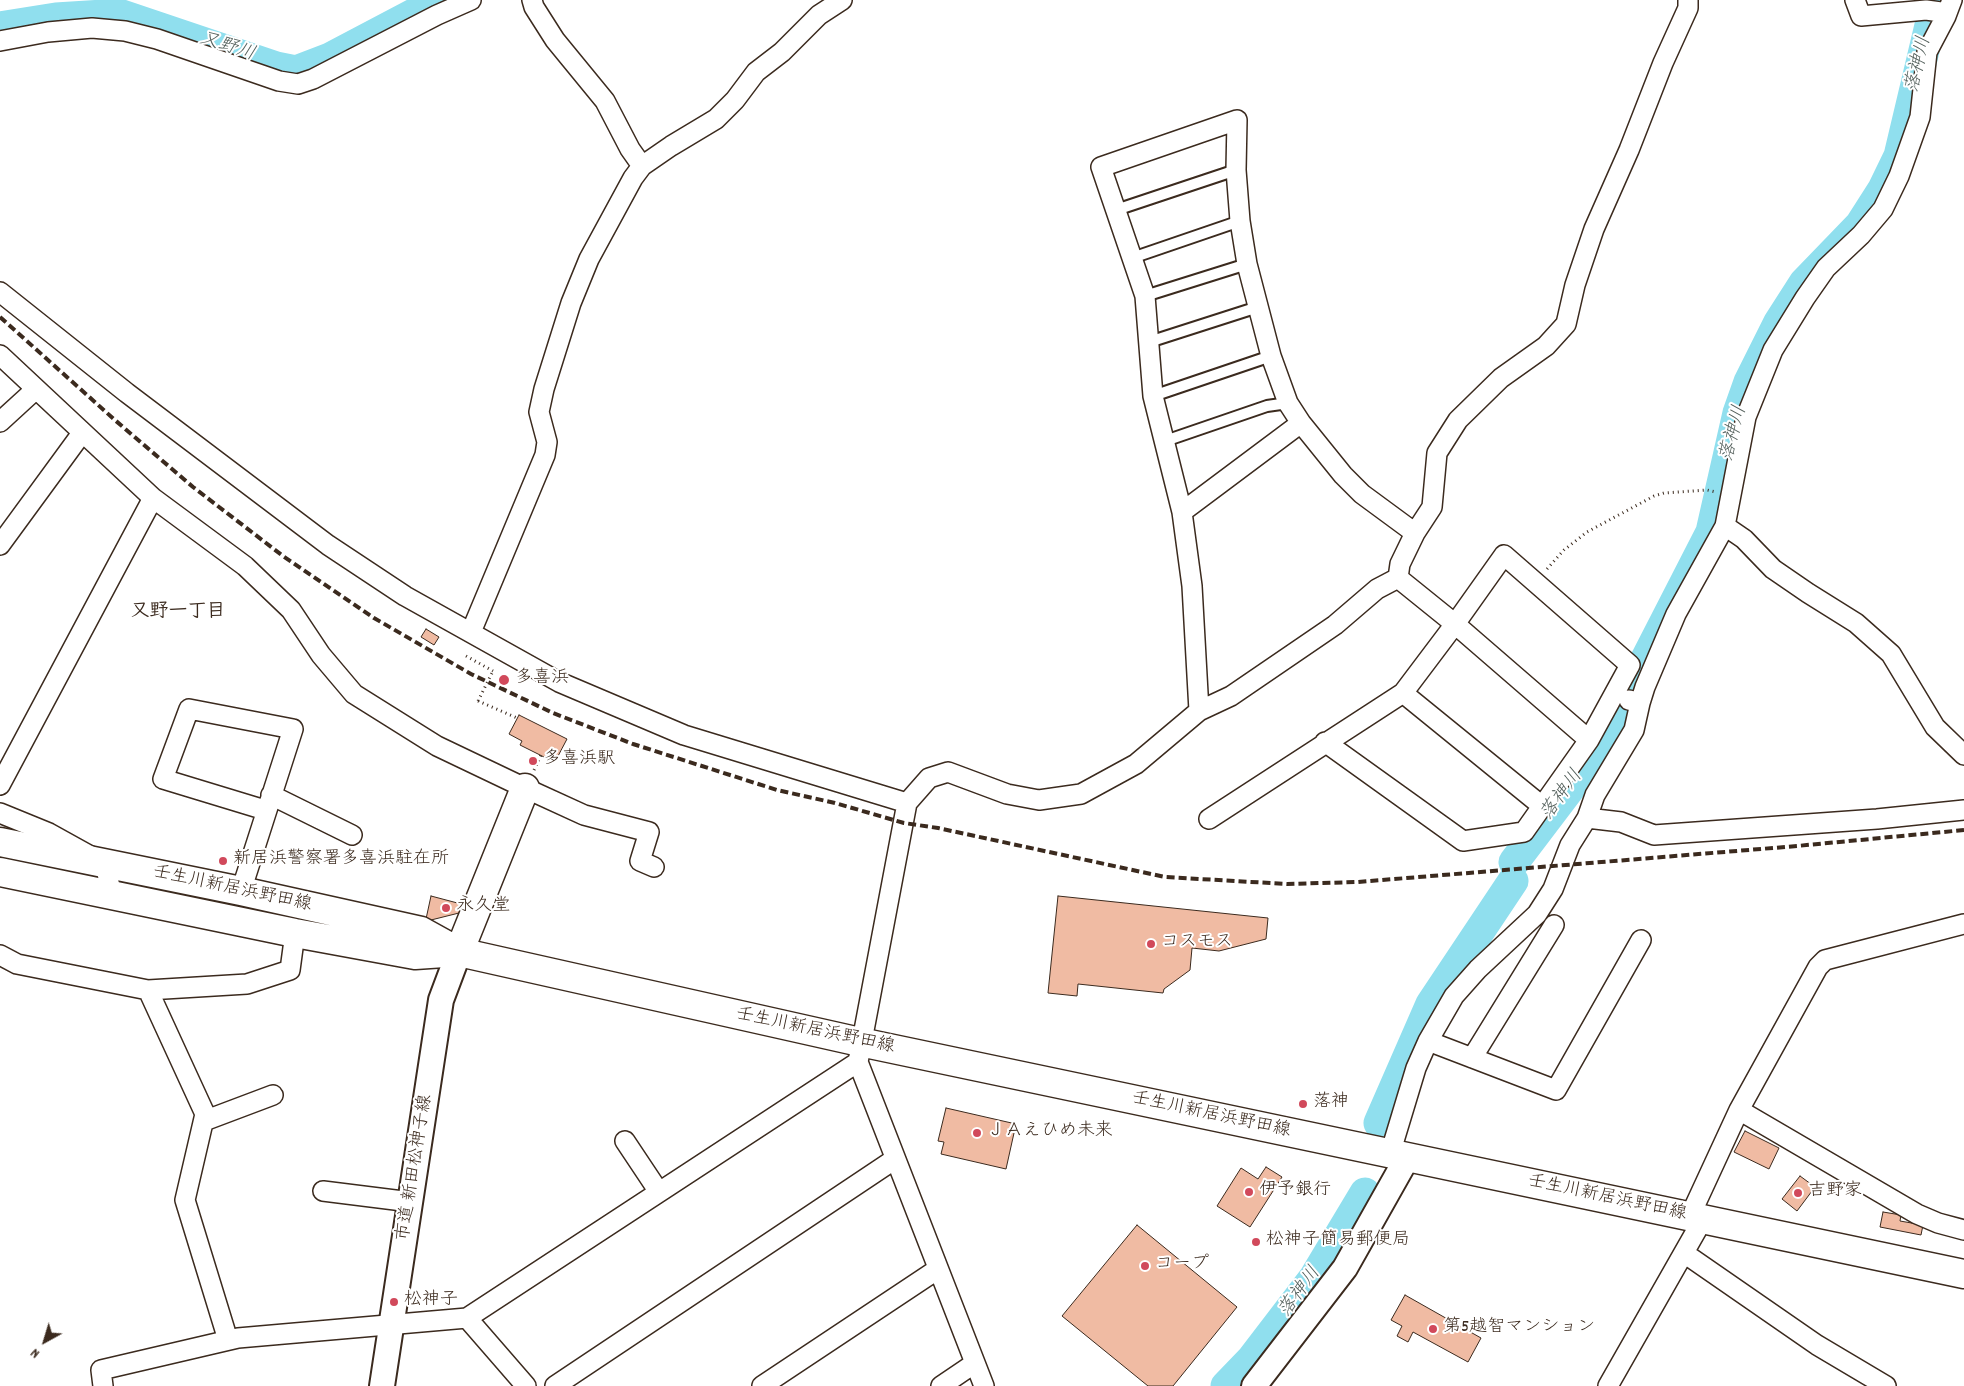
<!DOCTYPE html>
<meta charset="utf-8">
<style>
body{margin:0}
#map{position:relative;width:1964px;height:1386px;overflow:hidden;background:#fff;font-family:Dekko,sans-serif}
canvas{display:block}
.north{position:absolute;left:20px;top:1316px;width:50px;height:50px;-webkit-text-stroke:4px #fff;paint-order:stroke;rotate:219deg;font-size:14px;font-weight:700;line-height:20px;text-align:center;color:#3b2a1e}
.north::after{content:'';display:block;margin:auto;width:18px;height:22px;background:#3b2a1e;clip-path:polygon(50% 0,100% 100%,50% 72%,0 100%)}
</style>
<div id="map">
<canvas width="1964" height="1386"></canvas>
<div class="north">N</div>
</div>
<script>
const context = document.querySelector('canvas').getContext('2d');
context.lineJoin = 'round';
function toPath(rows) {
  const path = new Path2D();
  for (const r of rows) {
    path.moveTo(r[0], r[1]);
    for (let i = 2; i < r.length; i += 2) path.lineTo(r[i], r[i + 1]);
  }
  return path;
}
function stroke(path, color, width, dash) {
  context.strokeStyle = color;
  context.lineWidth = width;
  context.lineCap = dash ? 'butt' : 'round';
  context.setLineDash(dash || []);
  context.stroke(path);
}
function paint(path, color) {
  context.fillStyle = color;
  context.fill(path, 'evenodd');
}
function write(font, color, halo, rows, align = 'center') {
  context.font = font + ' Dekko,"Klee One",sans-serif';
  context.lineWidth = 4;
  context.setLineDash([]);
  context.textBaseline = 'middle';
  context.strokeStyle = halo;
  context.fillStyle = color;
  for (const [text, x, y, turn = 0] of rows) {
    context.save();
    context.translate(x, y);
    context.rotate((+turn || 0) * Math.PI / 180);
    context.textAlign = isNaN(turn) ? turn : align;
    if (halo) context.strokeText(text, 0, 0);
    context.fillText(text, 0, 0);
    context.restore();
  }
}
const river = toPath([
 [0,27,56,18,119,14,276,67,296,71,330,58,440,0],
 [1514,862,1577,779,1631,688,1711,532,1738,413,1749,382,1779,322,1804,283,1860,225,1883,189,1899,156,1936,0],
 [1379,1123,1431,1004,1513,881],
 [1226,1386,1252,1359,1314,1278,1365,1193]
]);
const building = toPath([
 [426,629,439,637,434,645,421,637,426,629],
 [519,715,567,739,557,758,550,754,548,759,520,745,522,741,509,734,519,715],
 [431,896,465,905,463,912,431,920,426,919,431,896],
 [1058,896,1268,918,1266,939,1219,951,1192,948,1190,970,1164,989,1163,993,1078,984,1077,996,1048,993,1058,896],
 [946,1108,1016,1124,1006,1169,941,1154,944,1142,938,1141,946,1108],
 [1745,1131,1779,1148,1769,1169,1734,1152,1745,1131],
 [1266,1167,1282,1177,1250,1227,1217,1206,1241,1168,1258,1179,1266,1167],
 [1800,1176,1815,1187,1797,1211,1782,1199,1800,1176],
 [1883,1212,1901,1215,1900,1221,1923,1225,1921,1235,1880,1227,1883,1212],
 [1137,1225,1237,1307,1173,1386,1148,1386,1062,1316,1137,1225],
 [1405,1295,1481,1338,1468,1362,1413,1332,1408,1342,1397,1336,1402,1326,1391,1320,1405,1295]
]);
const path = toPath([
 [1547,569,1564,550,1587,532,1654,496,1664,493,1707,490,1716,492],
 [466,656,493,671],
 [478,701,517,718],
 [534,770,541,755]
]);
const service = toPath([
 [1116,210,1236,170],
 [1132,258,1240,221],
 [1145,296,1247,264],
 [1149,342,1258,307],
 [1153,396,1271,356],
 [1165,441,1267,406,1288,403]
]);
const minor = toPath([
 [532,0,534,7,555,40,605,101,630,149,642,166],
 [1855,0,1861,16,1926,10,1941,12,1946,16],
 [0,41,48,32,92,28,125,31,157,39,279,81,298,84,313,79,437,15,471,0],
 [0,292,127,393,328,545,405,596,559,682,684,735,907,803,858,1062,984,1386],
 [0,355,153,498,245,566,291,610,321,655,354,694,437,746,525,788,584,815,649,832,640,861,654,867],
 [0,422,36,389],
 [1182,512,1153,396,1145,296,1101,167,1237,120,1236,170,1240,221,1247,264,1271,356,1288,403,1301,423,1343,475,1362,494,1415,533],
 [1725,526,1744,539,1773,569,1808,593,1856,623,1891,654,1935,727,1964,755],
 [0,545,82,433],
 [471,632,545,455,547,442,539,412,544,389,571,303,589,259,633,178,642,166,671,146,716,119,735,100,756,72,782,52,819,15,842,0],
 [1403,693,1542,806],
 [1640,703,1645,687,1676,614,1725,526,1746,417,1773,350,1805,298,1826,268,1861,235,1883,209,1899,176,1920,117,1927,52,1946,16,1952,0],
 [1199,711,1192,586,1182,512,1301,423],
 [1325,742,1463,841,1524,832,1589,740,1630,665,1504,555,1455,624,1589,740],
 [0,785,153,498],
 [271,795,352,835],
 [907,803,929,778,948,772,1007,794,1039,800,1081,794,1136,764,1199,711,1231,696,1335,625,1377,589,1398,578],
 [0,813,49,833,105,864,112,896],
 [1587,818,1621,822,1654,835,1877,819,1964,810],
 [1209,819,1403,693,1455,624,1398,578,1400,564,1415,533,1432,507,1437,453,1458,420,1501,378,1546,346,1566,324,1575,285,1594,229,1629,150,1663,63,1688,8,1688,0],
 [241,891,293,729,189,709,163,779,265,810],
 [0,955,17,964,148,990,205,1114,185,1200,228,1340],
 [148,990,247,984,290,970,295,933],
 [1428,1041,1556,1090,1641,940],
 [1472,1058,1554,925],
 [1739,1110,1917,1214,1938,1223,1964,1230],
 [204,1121,273,1095],
 [625,1141,659,1192],
 [1390,1154,1416,1068,1428,1041,1454,996,1478,969,1537,914,1553,889,1570,845,1587,818,1595,795,1634,730,1640,703,1629,700],
 [323,1191,411,1202],
 [1690,1216,1739,1110,1818,967,1825,960,1964,924],
 [1684,1253,1817,1345,1886,1386],
 [467,1318,858,1062],
 [103,1386,101,1370,238,1338,467,1318,526,1386],
 [555,1386,895,1159],
 [762,1386,938,1269],
 [941,1386,975,1363],
 [1608,1386,1703,1219]
]);
const tertiary = toPath([
 [382,1386,441,1000,459,952],
 [1254,1386,1345,1268,1407,1158]
]);
const secondary = toPath([
 [459,952,525,788]
]);
const primary = toPath([
 [0,842,241,891,421,931,459,952],
 [0,872,295,933,415,955,459,952,860,1042,1964,1274]
]);
const rail = toPath([
 [0,317,116,421,193,487,283,556,374,618,471,674,553,713,633,744,777,790,835,803,904,823,938,828,1165,877,1287,884,1358,882,1797,846,1964,830]
]);
const pathBridge = toPath([
 [478,701,493,671]
]);
const markers = [
 [504,680,6,"#d1495b"],
 [533,761,5,"#d1495b"],
 [223,861,5,"#d1495b"],
 [446,908,5,"#d1495b"],
 [1151,944,5,"#d1495b"],
 [1303,1104,5,"#d1495b"],
 [977,1133,5,"#d1495b"],
 [1249,1192,5,"#d1495b"],
 [1798,1193,5,"#d1495b"],
 [1256,1242,5,"#d1495b"],
 [1145,1266,5,"#d1495b"],
 [394,1302,5,"#d1495b"],
 [1433,1329,5,"#d1495b"]
];
const poiNames = [
 ["多喜浜",515,680],
 ["多喜浜駅",543,761],
 ["新居浜警察署多喜浜駐在所",233,861],
 ["永久堂",456,908],
 ["コスモス",1161,944],
 ["落神",1313,1104],
 ["ＪＡえひめ未来",987,1133],
 ["伊予銀行",1259,1192],
 ["吉野家",1808,1193],
 ["松神子簡易郵便局",1266,1242],
 ["コープ",1155,1266],
 ["松神子",404,1302],
 ["第5越智マンション",1443,1329]
];
const streetNames = [
 ["壬生川新居浜野田線",232,890,12],
 ["壬生川新居浜野田線",815,1032,12],
 ["壬生川新居浜野田線",1211,1116,12],
 ["市道 新田松神子線",416,1168,-81],
 ["壬生川新居浜野田線",1607,1199,12]
];
const waterNames = [
 ["又野川",227,48,18],
 ["落神川",1920,65,-77],
 ["落神川",1735,434,-75],
 ["落神川",1563,796,-54],
 ["落神川",1301,1293,-54]
];
const neighbourhoodNames = [
 ["又野一丁目",178,613]
];
stroke(river, '#90dfee', 31);
paint(building, '#f0bba3');
stroke(building, '#3b2a1e', 1);
stroke(service, '#3b2a1e', 14);
stroke(minor, '#3b2a1e', 22);
stroke(tertiary, '#3b2a1e', 28);
stroke(secondary, '#3b2a1e', 31);
stroke(primary, '#3b2a1e', 31);
stroke(path, '#3b2a1e', 3, [1, 4]);
stroke(service, '#fff', 10);
stroke(minor, '#fff', 19);
stroke(tertiary, '#fff', 24);
stroke(secondary, '#fff', 28);
stroke(primary, '#fff', 28);
stroke(rail, '#3b2a1e', 4, [8, 4]);
stroke(pathBridge, '#3b2a1e', 3, [1, 4]);
for (const [x, y, r, color] of markers) {
  const dot = new Path2D();
  dot.arc(x, y, r, 0, 2 * Math.PI);
  context.fillStyle = color;
  context.fill(dot);
  stroke(dot, '#fff', 2);
}
write('18px', '#3b2a1e', '#fff', poiNames, 'left');
write('18px', '#3b2a1e', '#fff', streetNames);
write('italic 19px', '#54605c', '#fff', waterNames);
write('bold 19px', '#3b2a1e', '#fff', neighbourhoodNames);
</script>
